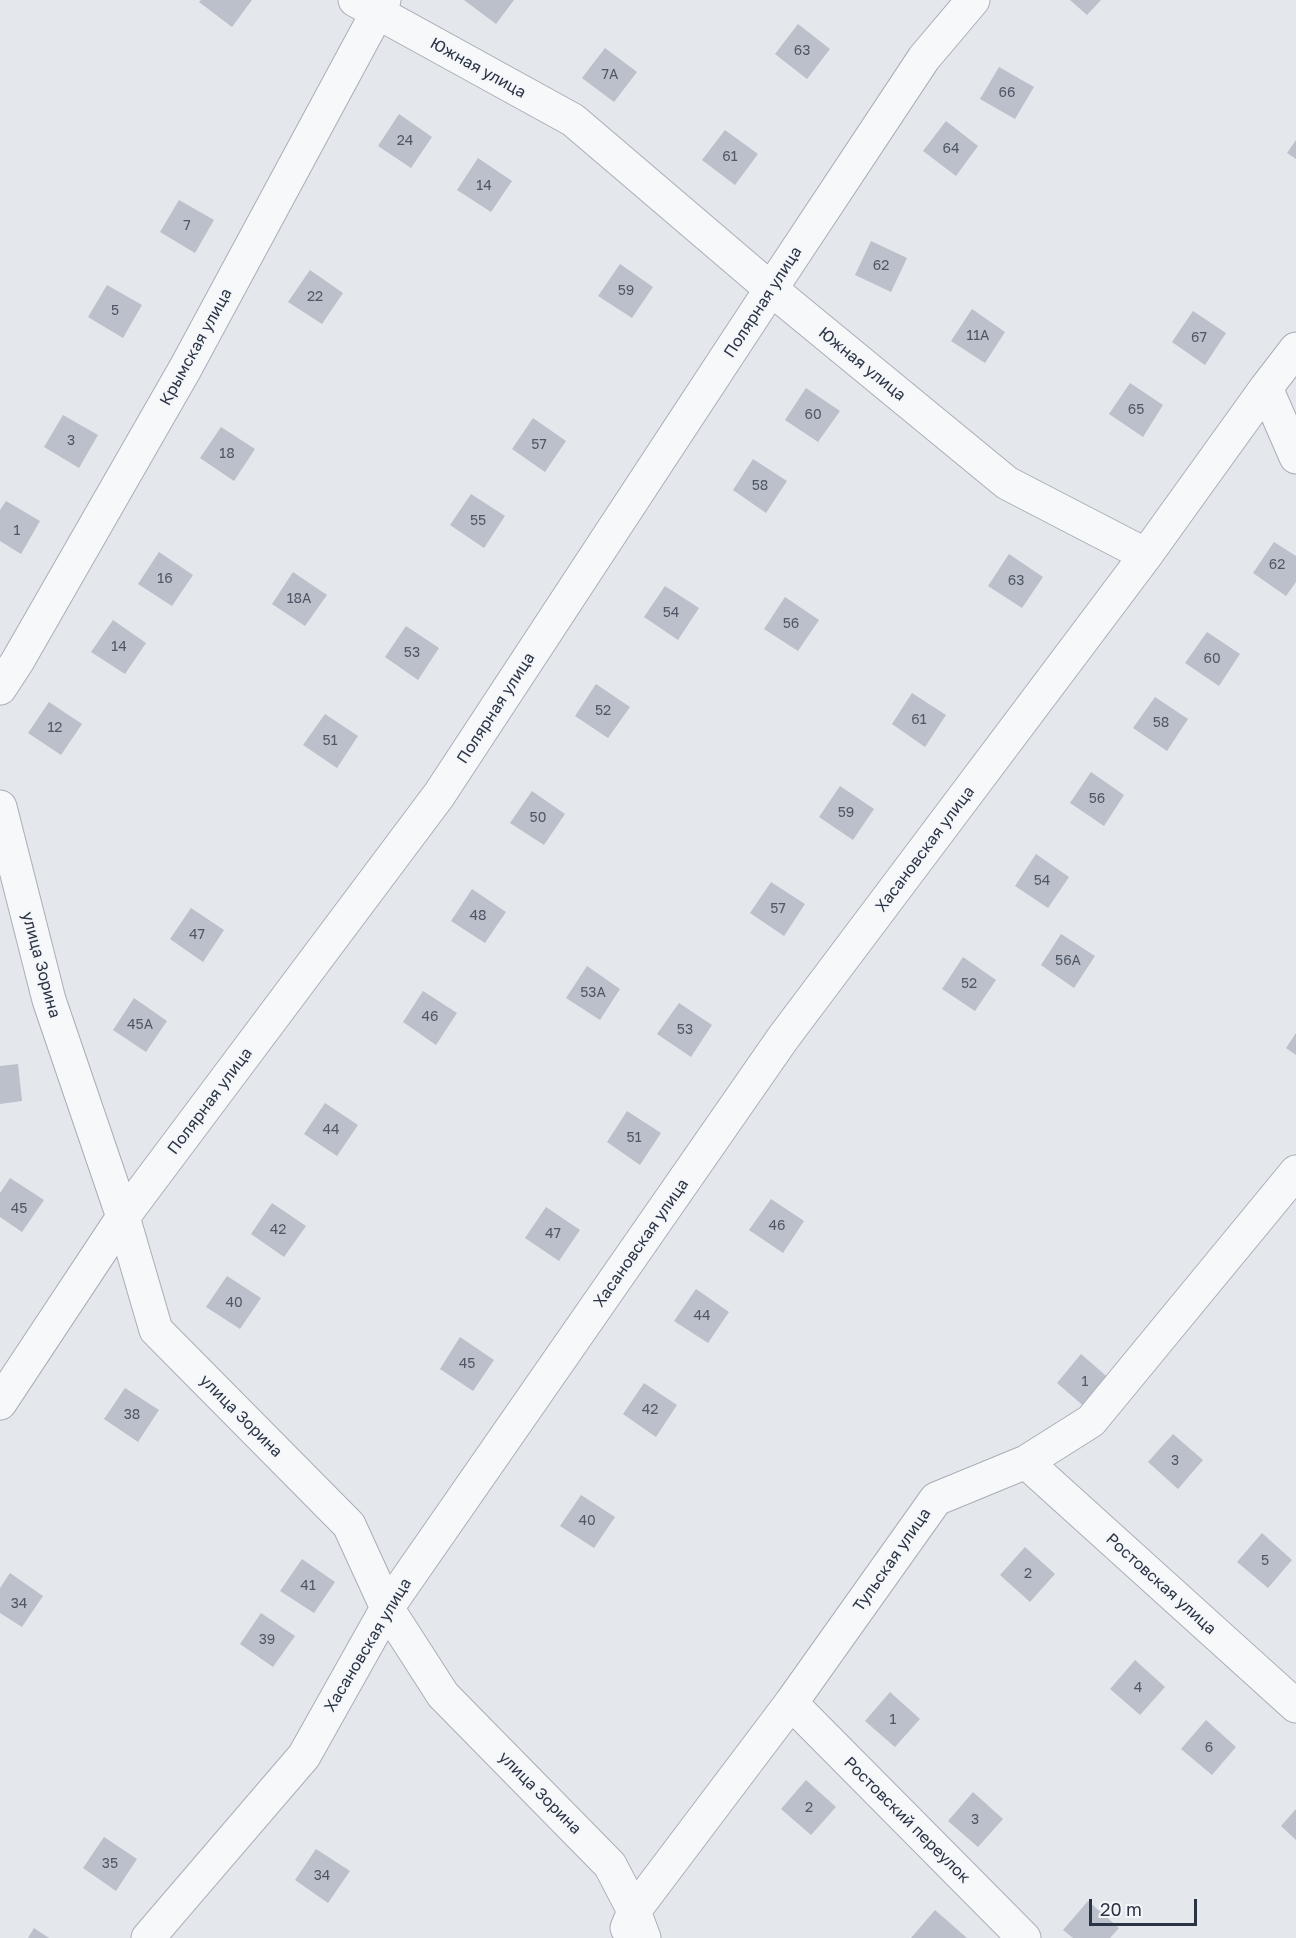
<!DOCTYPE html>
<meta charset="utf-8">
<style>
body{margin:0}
#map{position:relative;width:1296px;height:1938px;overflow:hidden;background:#e4e7ec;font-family:"Golos Text",sans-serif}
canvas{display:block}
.scale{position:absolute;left:1089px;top:1899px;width:108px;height:27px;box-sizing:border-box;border:3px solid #2b3445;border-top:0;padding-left:8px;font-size:18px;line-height:21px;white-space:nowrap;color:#2b3445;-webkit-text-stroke:4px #f4f6f9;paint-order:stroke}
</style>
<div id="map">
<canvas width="1296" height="1938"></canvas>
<div class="scale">20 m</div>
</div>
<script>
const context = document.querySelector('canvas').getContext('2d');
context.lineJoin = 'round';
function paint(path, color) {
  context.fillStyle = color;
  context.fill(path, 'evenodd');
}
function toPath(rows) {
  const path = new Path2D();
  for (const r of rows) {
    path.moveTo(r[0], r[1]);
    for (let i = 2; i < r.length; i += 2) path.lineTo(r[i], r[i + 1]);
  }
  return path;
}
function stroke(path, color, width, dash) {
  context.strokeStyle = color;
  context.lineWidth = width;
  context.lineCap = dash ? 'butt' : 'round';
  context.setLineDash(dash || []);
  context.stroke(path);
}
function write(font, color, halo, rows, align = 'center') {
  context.font = font + ' "Golos Text",sans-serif';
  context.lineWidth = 4.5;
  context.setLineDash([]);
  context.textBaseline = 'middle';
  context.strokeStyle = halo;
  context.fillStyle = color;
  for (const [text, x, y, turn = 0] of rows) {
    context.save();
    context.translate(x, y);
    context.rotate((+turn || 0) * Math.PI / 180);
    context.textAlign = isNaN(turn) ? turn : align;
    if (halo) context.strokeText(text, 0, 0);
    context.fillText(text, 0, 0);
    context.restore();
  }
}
const building = toPath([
 [201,0,252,0,232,27,199,2],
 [464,0,514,0,496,24],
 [1070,0,1101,0,1087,15],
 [798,24,830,49,807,79,775,54],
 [605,48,637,72,614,102,582,78],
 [999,67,1034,87,1015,119,980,99],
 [399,114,432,137,411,168,378,146],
 [946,121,978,146,956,176,923,151],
 [725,130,758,154,735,185,702,160],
 [1296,140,1296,159,1287,153],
 [478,158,512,181,491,212,457,190],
 [179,200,214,220,195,253,160,232],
 [871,241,907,258,891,292,855,275],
 [620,264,653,287,632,318,598,296],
 [310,270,343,293,322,324,288,302],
 [107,285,142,305,123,338,88,317],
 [972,309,1005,332,985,363,951,341],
 [1193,311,1226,333,1205,365,1172,342],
 [1130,383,1163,405,1143,437,1109,414],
 [806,388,840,411,818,442,785,420],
 [63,415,98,435,79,468,44,447],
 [533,418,566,441,545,472,512,449],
 [221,427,255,449,234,481,200,458],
 [753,459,787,481,766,513,733,490],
 [471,494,505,516,484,548,450,525],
 [6,501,40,521,21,554,0,541,0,510],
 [1274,542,1296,556,1296,582,1286,596,1253,573],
 [159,552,193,575,172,606,138,584],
 [1009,554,1043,577,1022,608,988,586],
 [293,572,327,595,305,626,272,604],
 [665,586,699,608,678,640,644,617],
 [785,597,819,620,798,651,764,629],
 [113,620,146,643,125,674,91,652],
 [406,626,439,648,418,680,385,657],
 [1207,632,1240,654,1219,686,1185,663],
 [596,684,630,707,608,738,575,716],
 [912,693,946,715,925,747,892,724],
 [1155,697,1188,719,1167,751,1133,728],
 [49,702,82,724,61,755,28,733],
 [325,714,358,736,337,768,303,745],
 [1091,772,1124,795,1104,826,1070,803],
 [840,786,874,809,853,840,819,817],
 [532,791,565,814,544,845,510,823],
 [1036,854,1069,877,1048,908,1015,886],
 [771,882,805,904,784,936,750,913],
 [472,889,506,912,485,943,451,921],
 [191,908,224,930,203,962,170,939],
 [1061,934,1095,956,1074,988,1041,965],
 [963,957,996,980,975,1011,942,989],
 [587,966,620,989,600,1020,566,998],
 [423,991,457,1013,436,1045,403,1022],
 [134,998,167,1021,146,1052,113,1030],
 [679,1003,712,1025,691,1057,657,1034],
 [1296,1033,1296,1055,1286,1048],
 [18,1064,22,1101,0,1104,0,1066],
 [325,1103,358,1125,337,1156,304,1134],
 [627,1111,661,1133,640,1165,607,1142],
 [10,1178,44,1200,22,1232,0,1217,0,1193],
 [771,1199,804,1221,783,1253,749,1230],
 [272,1203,306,1226,284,1257,251,1234],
 [546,1207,580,1230,559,1261,525,1238],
 [227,1276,261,1298,240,1329,206,1307],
 [696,1289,729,1312,708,1343,674,1321],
 [460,1337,494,1360,473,1391,440,1369],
 [1081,1354,1112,1381,1087,1409,1057,1383],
 [644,1383,677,1405,656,1437,623,1414],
 [125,1388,159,1410,138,1442,104,1419],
 [1173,1434,1203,1460,1178,1489,1148,1462],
 [581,1495,615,1517,594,1548,560,1526],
 [1262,1533,1292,1560,1268,1588,1237,1562],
 [1025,1547,1055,1574,1030,1602,1000,1575],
 [302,1559,335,1582,314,1613,280,1591],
 [10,1573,43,1596,22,1627,0,1613,0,1588],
 [261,1613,295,1636,273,1667,240,1644],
 [1135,1660,1165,1687,1140,1715,1110,1689],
 [890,1692,920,1719,895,1747,865,1721],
 [1206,1720,1236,1747,1212,1775,1181,1749],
 [806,1780,836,1807,811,1835,781,1809],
 [973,1792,1003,1819,978,1847,948,1821],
 [1296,1809,1296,1840,1281,1826],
 [104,1837,137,1859,116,1891,83,1868],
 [316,1849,350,1871,328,1903,295,1880],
 [1088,1901,1119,1928,1110,1938,1073,1938,1063,1930],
 [935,1910,967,1938,911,1938],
 [34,1928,49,1938,28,1938]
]);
const minor = toPath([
 [355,0,573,120,771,289,1007,483,1146,555],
 [1266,388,1296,457],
 [0,688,17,662,185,369,384,0],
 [0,807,49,1000,123,1217,156,1330,349,1525,387,1608,443,1695,610,1865,634,1911,644,1938],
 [0,1403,123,1217,439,795,771,289,924,58,973,0],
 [1026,1462,1296,1706],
 [791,1703,1024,1938],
 [627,1928,634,1911,791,1703,936,1499,1026,1462,1091,1421,1296,1172],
 [148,1938,304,1756,387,1608,783,1038,1146,555,1266,388,1296,349]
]);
const numberNames = [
 ["63",802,51],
 ["7А",610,75],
 ["66",1007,93],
 ["24",405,141],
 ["64",951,149],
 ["61",730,157],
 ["14",484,186],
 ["7",187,226],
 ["62",881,266],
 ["59",626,291],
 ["22",315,297],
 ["5",115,311],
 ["11А",978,336],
 ["67",1199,338],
 ["65",1136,410],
 ["60",813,415],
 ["3",71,441],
 ["57",539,445],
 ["18",227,454],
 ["58",760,486],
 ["55",478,521],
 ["1",17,531],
 ["62",1277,565],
 ["16",165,579],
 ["63",1016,581],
 ["18А",299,599],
 ["54",671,613],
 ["56",791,624],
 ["14",119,647],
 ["53",412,653],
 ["60",1212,659],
 ["52",603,711],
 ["61",919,720],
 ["58",1161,723],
 ["12",55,728],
 ["51",330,741],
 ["56",1097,799],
 ["59",846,813],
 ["50",538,818],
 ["54",1042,881],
 ["57",778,909],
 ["48",478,916],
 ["47",197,935],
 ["56А",1068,961],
 ["52",969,984],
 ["53А",593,993],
 ["46",430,1017],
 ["45А",140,1025],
 ["53",685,1030],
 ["44",331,1130],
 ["51",634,1138],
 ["45",19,1209],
 ["46",777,1226],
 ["42",278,1230],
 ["47",553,1234],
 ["40",234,1303],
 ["44",702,1316],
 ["45",467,1364],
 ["1",1085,1382],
 ["42",650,1410],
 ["38",132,1415],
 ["3",1175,1461],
 ["40",587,1521],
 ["5",1265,1561],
 ["2",1028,1574],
 ["41",308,1586],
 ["34",19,1604],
 ["39",267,1640],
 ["4",1138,1688],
 ["1",893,1720],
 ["6",1209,1748],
 ["2",809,1808],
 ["3",975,1820],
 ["35",110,1864],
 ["34",322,1876]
];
const streetNames = [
 ["Южная улица",478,68,29],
 ["Полярная улица",763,302,-57],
 ["Крымская улица",196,347,-61],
 ["Южная улица",862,364,39],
 ["Полярная улица",496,708,-57],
 ["Хасановская улица",925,849,-53],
 ["улица Зорина",41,965,75],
 ["Полярная улица",210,1101,-53],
 ["Хасановская улица",641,1243,-55],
 ["улица Зорина",241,1416,45],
 ["Тульская улица",892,1560,-55],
 ["Ростовская улица",1161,1584,42],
 ["Хасановская улица",368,1645,-59],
 ["улица Зорина",540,1793,45],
 ["Ростовский переулок",907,1820,45]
];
paint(building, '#bbc0ca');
stroke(minor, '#a9aeb7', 35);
stroke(minor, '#f7f8fa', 33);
write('14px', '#4f5766', null, numberNames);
write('16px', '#2b3445', '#f4f6f9', streetNames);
</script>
